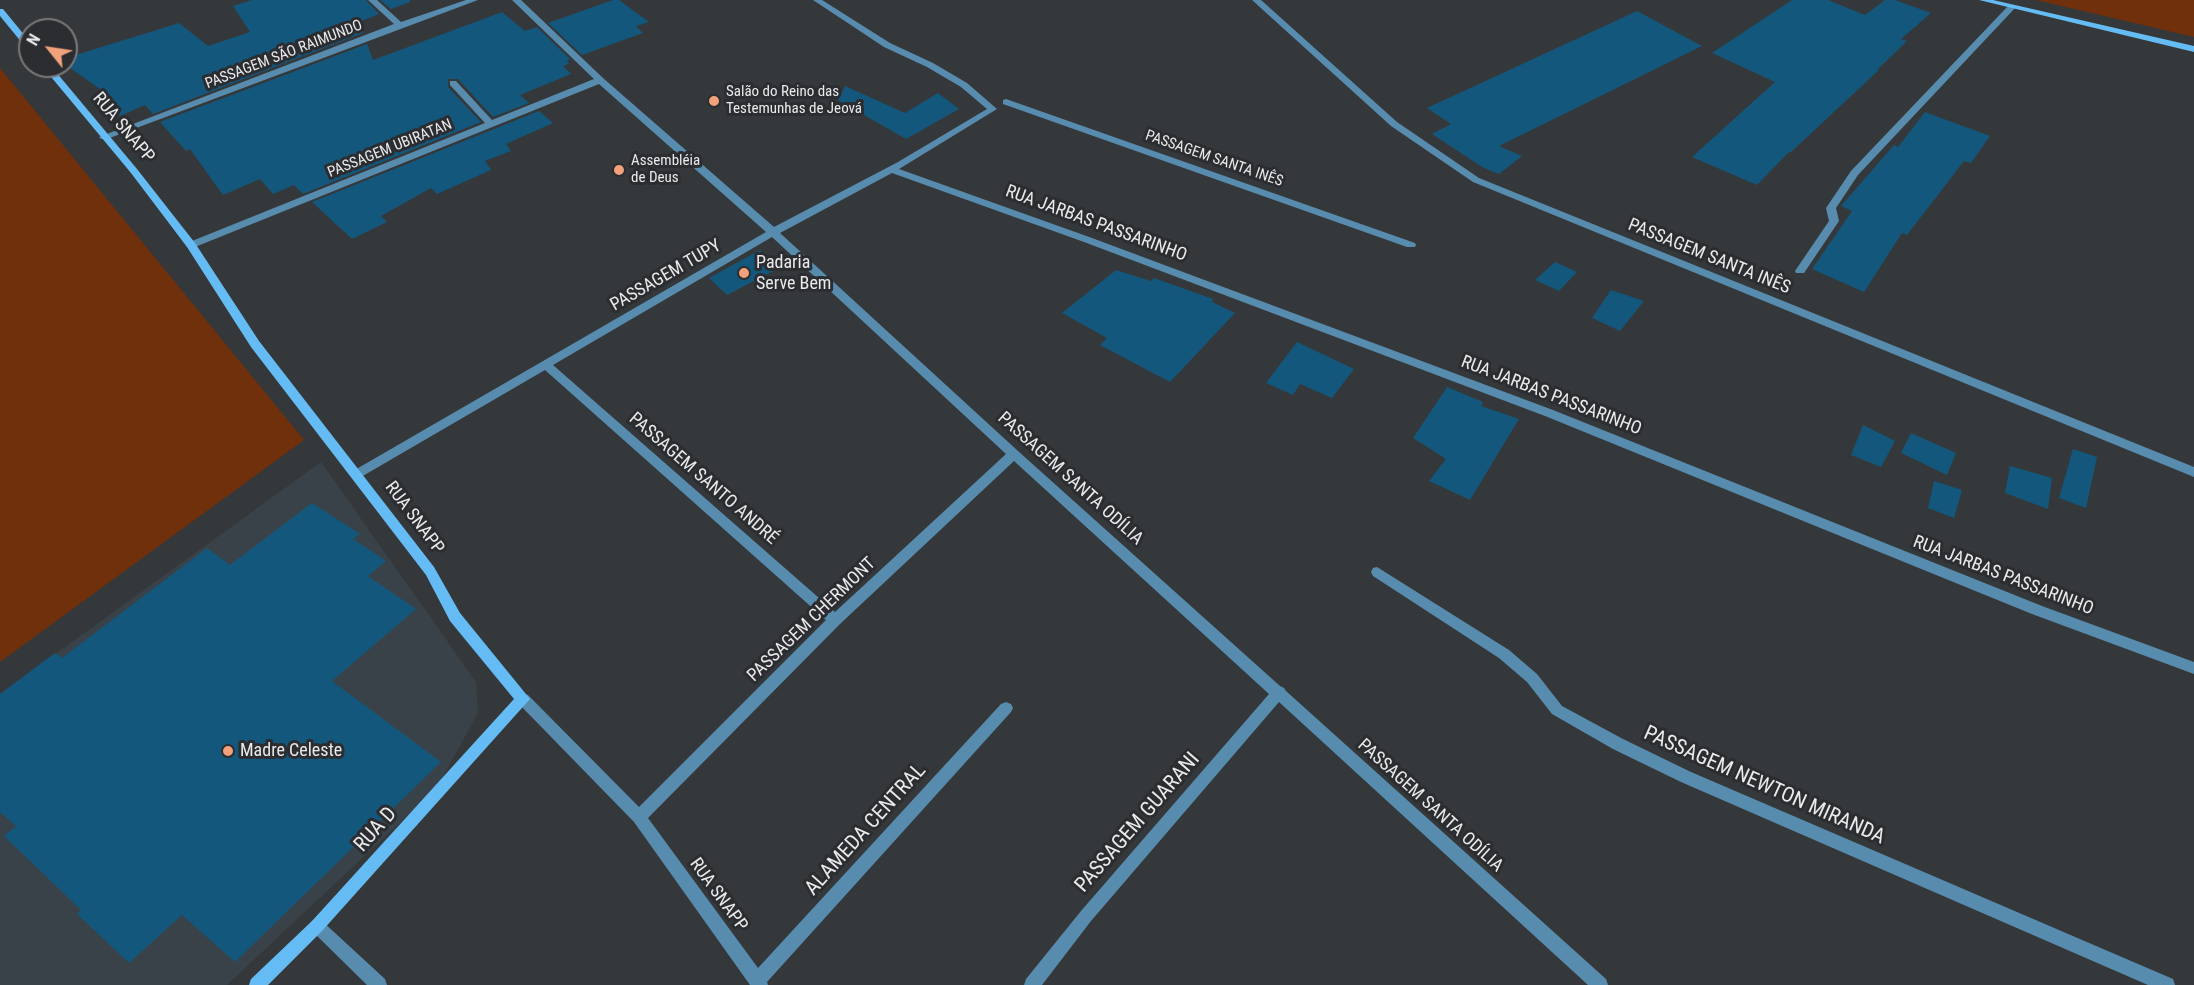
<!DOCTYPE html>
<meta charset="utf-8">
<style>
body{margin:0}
#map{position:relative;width:2194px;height:985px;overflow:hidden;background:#35383a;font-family:"Roboto Condensed",sans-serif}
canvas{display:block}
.north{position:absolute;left:18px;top:18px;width:60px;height:60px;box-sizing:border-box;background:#2b2d30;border:2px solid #77797b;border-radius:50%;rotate:300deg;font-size:16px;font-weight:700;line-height:24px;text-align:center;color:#e8eaec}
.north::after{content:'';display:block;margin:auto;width:21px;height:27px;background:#f1a17b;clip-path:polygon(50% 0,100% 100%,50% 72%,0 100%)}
</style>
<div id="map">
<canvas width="2194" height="985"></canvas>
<div class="north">N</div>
</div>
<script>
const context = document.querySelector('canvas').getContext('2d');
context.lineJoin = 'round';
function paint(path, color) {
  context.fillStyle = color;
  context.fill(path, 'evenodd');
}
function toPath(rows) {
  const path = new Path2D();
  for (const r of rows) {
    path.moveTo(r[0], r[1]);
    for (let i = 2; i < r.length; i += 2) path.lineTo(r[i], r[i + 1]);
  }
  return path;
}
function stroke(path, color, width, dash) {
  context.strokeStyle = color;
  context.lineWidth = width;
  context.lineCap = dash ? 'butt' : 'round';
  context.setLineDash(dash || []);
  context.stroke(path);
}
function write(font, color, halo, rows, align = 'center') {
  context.font = font + ' "Roboto Condensed",sans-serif';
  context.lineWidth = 6;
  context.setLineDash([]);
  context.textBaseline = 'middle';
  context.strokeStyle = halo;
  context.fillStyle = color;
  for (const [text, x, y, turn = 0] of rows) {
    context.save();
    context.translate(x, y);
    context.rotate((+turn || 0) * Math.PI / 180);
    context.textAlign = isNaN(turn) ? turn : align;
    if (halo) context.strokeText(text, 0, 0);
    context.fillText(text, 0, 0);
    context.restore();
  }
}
const built = toPath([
 [321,462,476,682,478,713,436,789,227,985,0,985,0,694]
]);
const green = toPath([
 [2036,0,2194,0,2194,37],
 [0,68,304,440,0,662]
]);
const building = toPath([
 [252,0,366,0,379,14,359,22,363,33,153,114,145,105,120,116,96,95,104,92,66,65,66,58,179,23,208,46,250,32,233,6],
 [380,0,410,0,410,2,391,9],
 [613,0,619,0,649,22,636,26,643,33,582,55,548,23],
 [1792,0,1828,0,1865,15,1885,0,1895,0,1931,13,1901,39,1907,41,1877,70,1879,70,1791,152,1789,152,1757,185,1692,157,1775,82,1712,53],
 [1637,11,1702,46,1499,146,1522,156,1499,174,1482,167,1432,134,1451,124,1427,108],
 [502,12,525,31,537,27,570,59,567,61,569,64,563,66,571,74,520,95,529,103,493,117,458,79,448,79,448,87,481,122,303,194,294,185,273,194,260,179,223,195,190,149,186,151,160,122,367,44,373,60],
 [845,86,905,113,938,93,959,109,906,139,838,100],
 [539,111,553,123,506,144,511,151,485,161,491,170,437,194,431,188,381,216,387,222,352,239,312,202],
 [1925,112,1990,136,1971,163,1964,161,1907,235,1902,233,1864,292,1812,269,1852,211,1841,206,1894,145,1898,147],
 [760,250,779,268,727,295,709,278],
 [1555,262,1577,272,1559,291,1535,280],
 [1116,270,1151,281,1154,278,1213,299,1212,302,1235,313,1170,382,1100,345,1107,338,1062,313],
 [1611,290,1644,301,1620,331,1592,318],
 [1297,342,1354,369,1332,398,1300,384,1293,395,1266,383],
 [1447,387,1483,402,1481,406,1519,419,1470,500,1429,481,1446,459,1413,438],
 [1863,425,1895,441,1881,467,1851,455],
 [1911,433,1956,453,1947,475,1901,453],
 [2073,449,2097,457,2086,508,2059,498],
 [2010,466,2052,478,2048,509,2005,493],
 [1934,481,1962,490,1954,518,1928,508],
 [312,503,360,534,353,539,386,561,368,576,416,609,332,681,441,762,235,962,182,915,129,963,77,914,81,910,4,836,16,826,0,812,0,694,55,653,62,658,207,548,230,565]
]);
const street = toPath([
 [368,0,377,0,401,22,466,0,478,0,107,139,101,139,99,137,394,24,368,0],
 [512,0,521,0,603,78,774,227,898,162,987,109,961,87,927,67,884,47,813,0,822,0,890,43,933,63,967,83,997,109,899,169,1092,238,1553,410,2042,606,2194,662,2194,674,2032,614,1545,416,1084,242,892,173,780,233,1018,451,1280,686,1284,688,1286,691,1606,979,1608,985,1588,985,1279,702,1091,921,1042,985,1024,985,1026,979,1081,911,1269,694,1014,461,840,624,648,818,758,968,1001,704,1006,702,1011,704,1013,708,1011,712,767,982,768,985,750,985,634,822,518,703,516,699,518,695,523,693,528,695,639,807,826,620,545,370,361,477,357,479,351,474,353,471,766,232,599,84,195,247,187,247,186,245,187,243,485,123,450,85,450,81,456,81,492,120,594,79,512,0],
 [772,237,1006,454,835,612,553,365,772,237],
 [1252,0,1261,0,1397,122,1479,178,2194,467,2194,477,1473,182,1391,126,1252,0],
 [2009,5,2016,7,1858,175,1836,208,1839,221,1804,273,1796,273,1795,271,1829,221,1826,208,1851,171,2009,5],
 [1006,99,1415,243,1416,245,1415,247,1407,247,1003,104,1003,100,1006,99],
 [1377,567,1509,650,1537,674,1562,706,1623,739,1691,772,2173,979,2175,985,2148,985,1681,782,1613,749,1552,714,1527,682,1499,658,1373,576,1371,572,1373,568,1377,567],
 [317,918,322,921,385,979,387,985,367,985,312,931,309,926,312,921,317,918]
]);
const secondary = toPath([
 [1979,0,1993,0,2194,46,2194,52,1979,0],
 [0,9,3,9,30,42,30,50,27,49,0,16,0,9],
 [42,66,51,66,137,169,195,243,259,341,434,567,460,613,530,699,322,931,268,985,249,985,251,979,312,921,514,699,450,621,426,575,251,347,187,247,131,173,42,66]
]);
const markers = [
 [714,101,6,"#f1a17b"],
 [619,170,6,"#f1a17b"],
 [744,273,6,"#f1a17b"],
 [228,751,6,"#f1a17b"]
];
const farStreetnames = [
 ["PASSAGEM SÃO RAIMUNDO",284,55,-21],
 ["PASSAGEM UBIRATAN",390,149,-22],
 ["PASSAGEM SANTA INÊS",1214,159,19]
];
const farPoinames = [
 ["Salão do Reino das",726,92],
 ["Testemunhas de Jeová",726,109],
 ["Assembléia",631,161],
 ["de Deus",631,178]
];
const streetNames = [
 ["RUA SNAPP",123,128,50],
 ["RUA JARBAS PASSARINHO",1096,224,20],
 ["PASSAGEM SANTA INÊS",1709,257,22],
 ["PASSAGEM TUPY",666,276,-30],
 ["RUA JARBAS PASSARINHO",1551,396,21],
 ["PASSAGEM SANTO ANDRÉ",703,479,41],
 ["PASSAGEM SANTA ODÍLIA",1070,479,42],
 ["RUA SNAPP",414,518,53],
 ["RUA JARBAS PASSARINHO",2003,576,21],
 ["PASSAGEM CHERMONT",812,620,-44],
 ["PASSAGEM SANTA ODÍLIA",1430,806,42],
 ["RUA SNAPP",718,895,54]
];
const poiNames = [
 ["Padaria",756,263],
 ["Serve Bem",756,284],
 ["Madre Celeste",240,751]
];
const nearStreetnames = [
 ["PASSAGEM NEWTON MIRANDA",1764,786,24],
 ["PASSAGEM GUARANI",1138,823,-49],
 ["RUA D",376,830,-48],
 ["ALAMEDA CENTRAL",866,830,-48]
];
paint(built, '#394248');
paint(green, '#6f300b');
paint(building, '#14577c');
paint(street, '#588caf');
paint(secondary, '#65bcf4');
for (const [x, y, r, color] of markers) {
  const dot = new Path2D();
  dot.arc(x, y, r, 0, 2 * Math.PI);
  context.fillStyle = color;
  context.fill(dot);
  stroke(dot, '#2b2d30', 2);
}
write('15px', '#e8eaec', '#2b2d30', farStreetnames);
write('15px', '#e8eaec', '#2b2d30', farPoinames, 'left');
write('18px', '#e8eaec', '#2b2d30', streetNames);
write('18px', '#e8eaec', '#2b2d30', poiNames, 'left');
write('21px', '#e8eaec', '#2b2d30', nearStreetnames);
</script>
